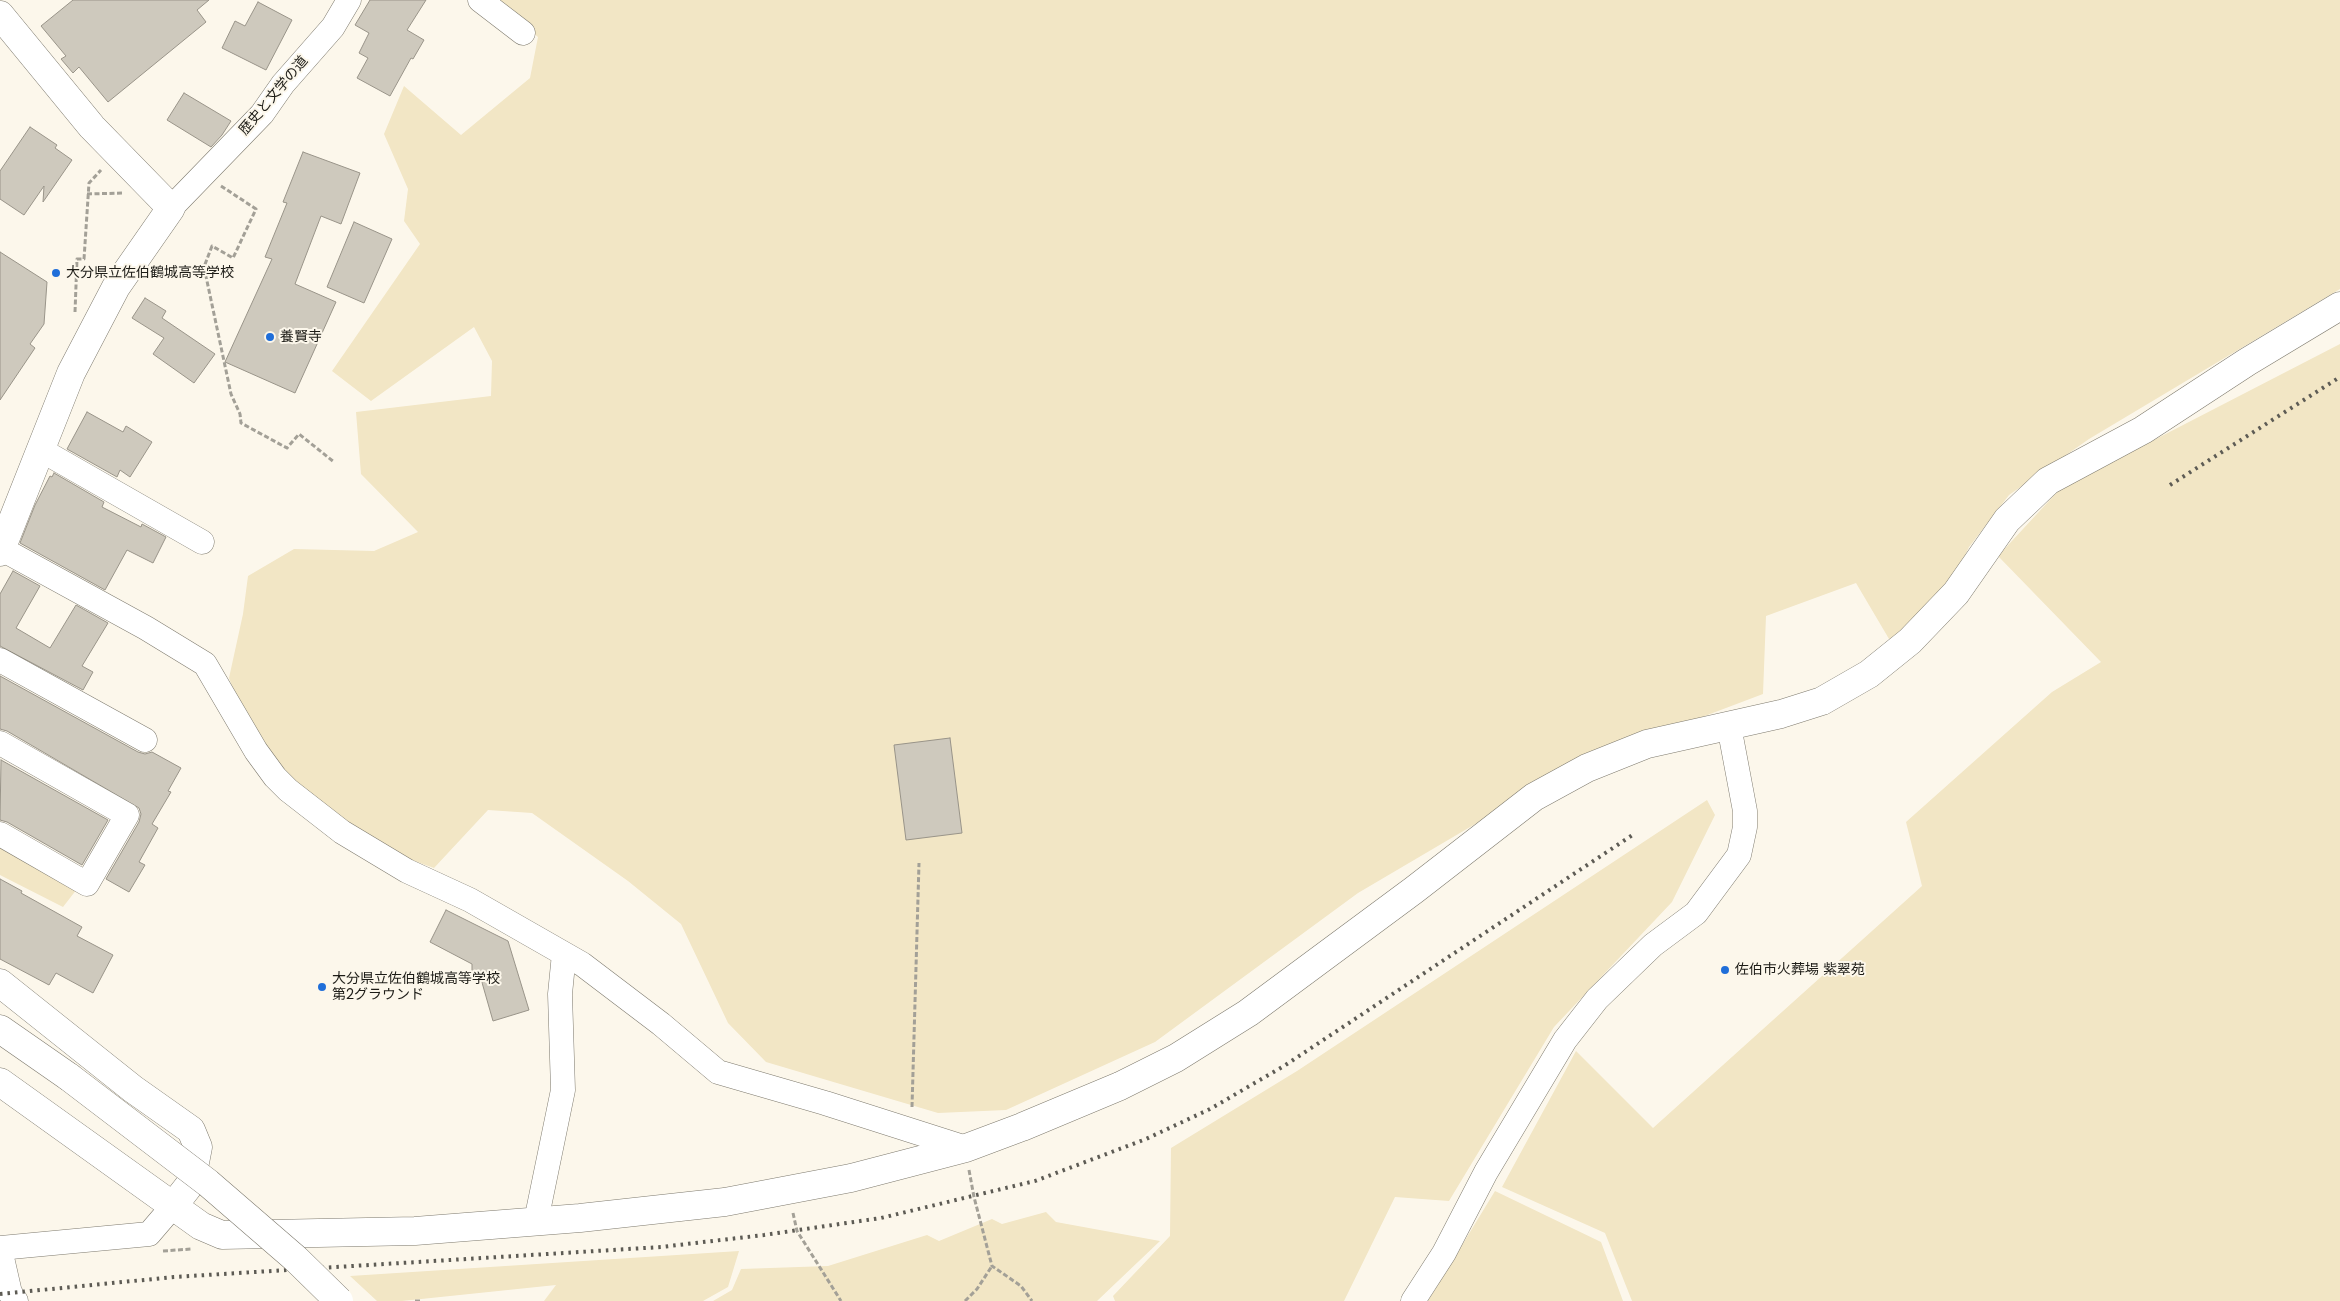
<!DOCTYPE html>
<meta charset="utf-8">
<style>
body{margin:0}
canvas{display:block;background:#fcf7eb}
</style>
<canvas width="2340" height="1301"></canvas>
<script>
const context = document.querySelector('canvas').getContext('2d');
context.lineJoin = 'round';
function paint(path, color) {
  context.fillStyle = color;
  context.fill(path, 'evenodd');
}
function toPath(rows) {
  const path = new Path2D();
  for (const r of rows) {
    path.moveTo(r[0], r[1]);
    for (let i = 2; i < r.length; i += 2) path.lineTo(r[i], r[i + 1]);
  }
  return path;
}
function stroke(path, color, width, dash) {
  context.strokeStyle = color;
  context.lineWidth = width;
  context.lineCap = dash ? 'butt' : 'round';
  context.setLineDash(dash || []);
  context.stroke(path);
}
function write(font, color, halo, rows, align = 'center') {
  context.font = font + ' Poppins,"Noto Sans JP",sans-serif';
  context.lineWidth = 4;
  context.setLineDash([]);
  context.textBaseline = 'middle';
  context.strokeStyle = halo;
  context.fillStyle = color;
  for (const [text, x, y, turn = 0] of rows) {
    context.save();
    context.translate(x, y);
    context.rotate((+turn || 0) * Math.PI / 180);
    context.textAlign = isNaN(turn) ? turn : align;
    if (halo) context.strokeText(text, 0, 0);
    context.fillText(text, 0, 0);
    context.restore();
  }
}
const green = toPath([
 [494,0,2340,0,2340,289,2089,439,2009,495,1969,547,1949,588,1892,644,1856,583,1766,616,1763,694,1644,739,1516,800,1358,893,1155,1042,1006,1110,938,1113,766,1062,728,1023,681,924,628,881,532,813,488,810,434,868,384,850,288,780,244,718,229,678,243,614,248,576,294,549,374,551,418,532,361,474,356,412,491,396,492,361,474,327,371,401,332,371,420,244,404,221,408,189,384,134,404,86,461,135,530,78,538,37],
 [2340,344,2340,1301,1632,1301,1605,1233,1502,1187,1576,1051,1653,1128,1922,886,1906,822,2052,692,2101,662,1998,556,2061,488],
 [1707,800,1715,815,1672,902,1554,1027,1449,1201,1395,1197,1344,1301,1115,1301,1113,1296,1170,1236,1171,1148,1297,1071],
 [0,844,77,889,63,907,0,875],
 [1495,1191,1601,1242,1623,1301,1428,1301],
 [1046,1212,1056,1222,1160,1241,1097,1301,713,1301,732,1290,741,1269,828,1266,927,1235,939,1241,992,1219,1002,1224],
 [739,1251,728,1287,703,1301,544,1301,556,1285,402,1301,377,1301,350,1276]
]);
const building = toPath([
 [73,0,209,0,197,10,206,22,108,102,79,67,73,73,61,59,66,56,41,26,73,0],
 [370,0,426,0,407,30,424,40,413,59,411,58,390,96,357,78,368,58,359,53,369,33,355,25,370,0],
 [258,2,292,20,266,70,222,48,235,21,245,26,258,2],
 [184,93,231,121,222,135,211,147,167,120,184,93],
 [30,127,57,145,55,148,72,160,43,202,44,186,24,215,0,199,0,171,30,127],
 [303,152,360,173,341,224,321,216,295,284,336,302,295,393,225,362,272,259,265,257,287,203,283,202,303,152],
 [354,222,392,239,364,303,327,287,354,222],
 [0,252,47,282,44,324,30,344,35,348,0,400,0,252],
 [145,298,166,311,162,318,215,354,194,383,153,354,164,338,132,318,145,298],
 [87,412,123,432,126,426,152,442,130,477,120,470,117,477,67,449,87,412],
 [54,473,104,502,102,507,141,527,142,524,166,537,153,563,127,550,105,590,20,543,35,505,50,476,52,477,54,473],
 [13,571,40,586,16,628,50,648,76,605,108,623,82,666,93,672,83,690,0,646,0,594,13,571],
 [0,676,138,752,145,754,152,752,181,768,168,791,171,792,152,824,158,828,139,862,145,865,129,892,106,879,139,822,141,814,139,808,7,731,0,729,0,676],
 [950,738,962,833,906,840,894,745,950,738],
 [1,760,108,820,82,865,7,822,0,820,1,760],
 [0,879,22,891,21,893,82,927,77,936,113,955,93,993,56,973,49,985,0,959,0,879],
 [446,910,508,941,529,1010,493,1021,481,979,472,971,472,964,430,942,446,910]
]);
const path = toPath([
 [221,186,256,209,233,258,212,246,204,267,231,394,240,414,241,423,287,448,299,434,334,462],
 [87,194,124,193],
 [75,312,77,259,84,259,89,183,101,170],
 [912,1107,919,863],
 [969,1170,974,1197,992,1266,1021,1286,1032,1301],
 [793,1213,797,1231,841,1301],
 [163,1251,191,1249],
 [415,1301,422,1301],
 [965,1301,977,1289,992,1266]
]);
const street = toPath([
 [480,0,523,33],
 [171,208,262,114,283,84,333,27,349,0],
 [41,450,202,542],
 [0,548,146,628,205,664,256,751,275,777,288,790,342,832,407,871,470,900,582,964,661,1024,718,1072,825,1103,966,1148],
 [0,660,145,740],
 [0,743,127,815,87,884,0,834],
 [536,1221,563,1090,560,994,564,954],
 [0,1248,149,1234,173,1206],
 [0,1249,10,1293,16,1301],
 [1413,1301,1444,1253,1486,1172,1565,1040,1597,999,1653,945,1696,913,1739,855,1745,827,1745,811,1729,726]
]);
const secondary = toPath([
 [0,15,92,127,171,208,116,287,71,373,0,552],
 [0,983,133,1089,191,1130,198,1147,191,1183,173,1206],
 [0,1029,69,1077],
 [0,1082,201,1226,222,1235,415,1231,580,1218,725,1202,851,1178,966,1148,1022,1127,1120,1086,1176,1058,1248,1013,1414,890,1534,797,1587,768,1647,744,1781,714,1822,701,1869,674,1910,641,1956,593,2007,520,2048,481,2143,430,2247,362,2340,306]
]);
const rail = toPath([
 [2170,485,2340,377],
 [0,1294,174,1277,661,1247,764,1235,881,1218,1035,1181,1146,1139,1210,1109,1284,1066,1634,834]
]);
const secondaryBridge = toPath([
 [69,1077,208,1183,296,1259,339,1301]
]);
const markers = [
 [56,273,5,"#1f6ed9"],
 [270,337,5,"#1f6ed9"],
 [1725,970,5,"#1f6ed9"],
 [322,987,5,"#1f6ed9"]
];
const streetNames = [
 ["歴史と文学の道",274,96,-50]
];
const poiNames = [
 ["大分県立佐伯鶴城高等学校",66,273],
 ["養賢寺",280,337],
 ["佐伯市火葬場 紫翠苑",1735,970],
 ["大分県立佐伯鶴城高等学校",332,979],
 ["第2グラウンド",332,995]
];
paint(green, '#f2e6c5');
paint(building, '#cec9bd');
stroke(building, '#999489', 1);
stroke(street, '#7e7a6e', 25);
stroke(secondary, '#7e7a6e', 29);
stroke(path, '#a3a097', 3, [5, 2.5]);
stroke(street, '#fff', 24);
stroke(secondary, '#fff', 28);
stroke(rail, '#5d5b54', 4, [2.5, 5]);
stroke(secondaryBridge, '#7e7a6e', 29, []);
stroke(secondaryBridge, '#fff', 28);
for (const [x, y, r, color] of markers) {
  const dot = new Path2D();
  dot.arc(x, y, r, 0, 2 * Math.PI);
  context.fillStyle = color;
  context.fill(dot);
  stroke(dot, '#fcf7eb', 2);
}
write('14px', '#1d1c17', '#fcf7eb', streetNames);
write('14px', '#1d1c17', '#fcf7eb', poiNames, 'left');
</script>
